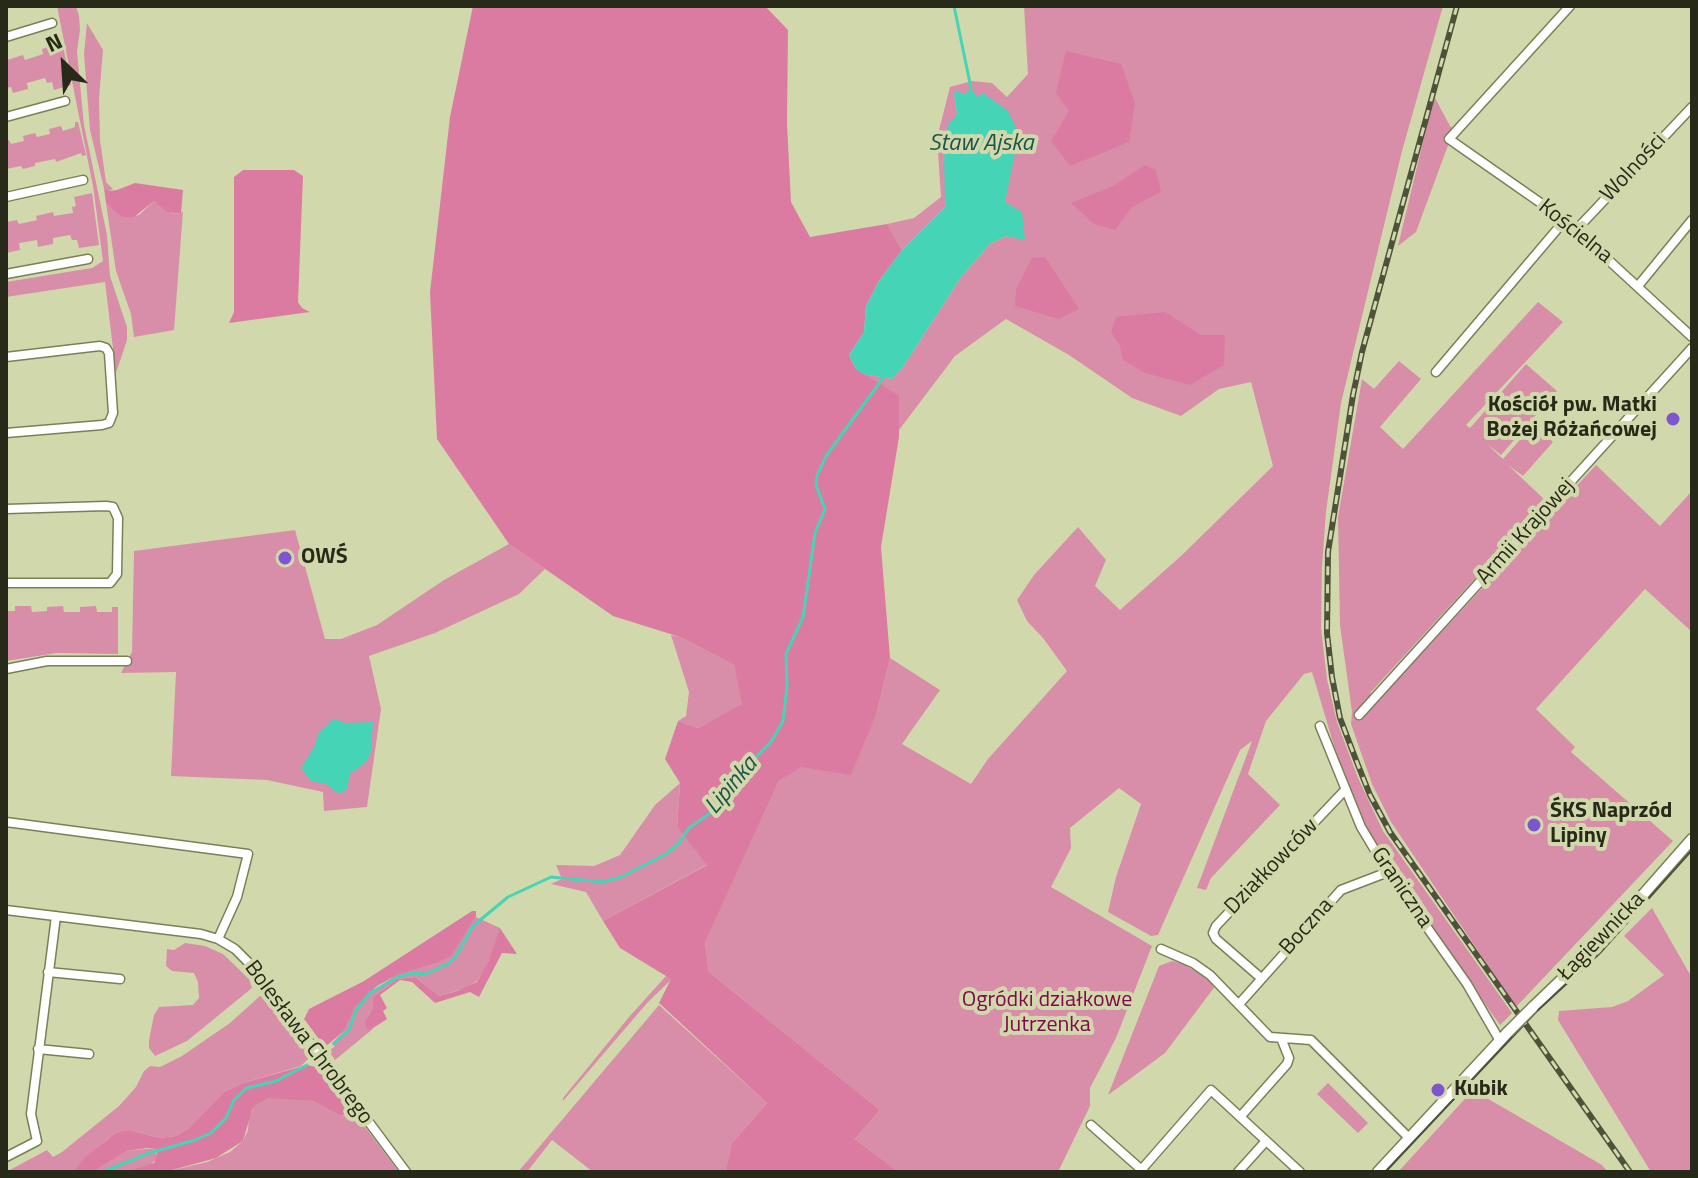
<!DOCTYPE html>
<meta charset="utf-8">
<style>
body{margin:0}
#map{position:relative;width:1698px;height:1178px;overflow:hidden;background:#d1d9ac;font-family:"Titillium Web",sans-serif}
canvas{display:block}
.frame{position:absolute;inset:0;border:8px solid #272a18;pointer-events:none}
.north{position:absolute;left:24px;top:24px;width:80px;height:80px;-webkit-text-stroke:6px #d1d9ac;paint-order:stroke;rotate:335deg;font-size:22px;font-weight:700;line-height:32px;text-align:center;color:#272a18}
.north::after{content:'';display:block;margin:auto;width:28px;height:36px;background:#272a18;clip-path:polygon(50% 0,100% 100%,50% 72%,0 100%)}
</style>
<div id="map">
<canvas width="1698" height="1178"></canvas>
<div class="frame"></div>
<div class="north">N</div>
</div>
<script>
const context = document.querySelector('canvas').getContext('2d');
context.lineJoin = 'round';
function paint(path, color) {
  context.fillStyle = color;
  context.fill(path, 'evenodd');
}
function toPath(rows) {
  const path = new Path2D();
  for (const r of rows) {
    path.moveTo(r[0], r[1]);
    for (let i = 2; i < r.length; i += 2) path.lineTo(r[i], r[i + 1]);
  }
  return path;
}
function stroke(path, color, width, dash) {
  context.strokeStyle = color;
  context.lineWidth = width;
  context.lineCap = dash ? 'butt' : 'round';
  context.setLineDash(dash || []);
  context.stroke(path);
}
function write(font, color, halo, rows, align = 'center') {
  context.font = font + ' "Titillium Web",sans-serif';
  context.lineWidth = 8;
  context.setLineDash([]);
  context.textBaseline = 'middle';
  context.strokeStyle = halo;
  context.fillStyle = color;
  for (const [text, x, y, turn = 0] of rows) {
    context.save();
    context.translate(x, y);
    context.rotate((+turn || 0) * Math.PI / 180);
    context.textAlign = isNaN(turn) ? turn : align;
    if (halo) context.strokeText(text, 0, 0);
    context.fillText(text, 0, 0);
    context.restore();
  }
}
const green = toPath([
 [57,6,76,6,79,16,80,30,77,52,84,125,107,235,110,276,127,327,127,340,116,373,105,282,6,297,6,282,92,268,103,261,93,186],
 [1024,6,1443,6,1402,151,1341,403,1326,512,1322,566,1321,628,1327,679,1337,722,1358,778,1383,831,1512,1013,1500,1025,1405,891,1360,816,1340,766,1312,672,1304,674,1266,721,1248,774,1280,805,1211,878,1206,890,1197,888,1252,741,1240,750,1158,935,1151,936,1108,912,1116,877,1141,804,1119,788,1070,828,1071,848,1051,887,1152,946,1116,1038,1090,1088,1090,1106,1058,1172,899,1172,855,1139,880,1110,709,972,705,941,779,781,877,712,890,658,940,690,902,744,971,784,988,759,1067,671,1043,638,1027,621,1017,600,1034,575,1078,527,1106,560,1095,586,1120,610,1181,556,1273,466,1251,382,1219,389,1181,416,1132,398,1069,355,1006,319,955,356,899,430,899,395,863,374,892,379,903,367,961,277,990,244,1006,236,1025,239,1005,203,1006,192,977,98,965,94,954,93,957,114,945,207,902,250,887,224,914,218,941,197,937,138,950,87,972,81,992,83,1007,97,1028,74],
 [87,23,103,50,99,99,100,140,106,182,113,189,109,191,104,188,90,130,84,54],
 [61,36,71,85,54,90,52,82,47,83,45,78,27,83,28,89,13,93,11,87,6,88,7,60,23,55,25,60,43,54,42,49,53,45,51,38],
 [1434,96,1450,126,1457,132,1450,140,1416,232,1398,246],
 [75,122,78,122,86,155,82,156,81,153,56,162,55,159,35,163,35,166,23,169,21,166,6,169,6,141,9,140,11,144,24,141,23,136,35,133,37,137,50,134,49,129,61,126,63,131,75,127],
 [92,193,99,245,79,248,77,240,72,240,70,235,53,238,53,244,38,247,37,240,19,243,20,250,6,253,6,222,17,220,19,224,37,220,36,216,53,212,54,216,73,213,72,207,76,206,74,197],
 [154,201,171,213,181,214,183,211,174,330,134,337,131,314,116,271,106,203,125,218,139,215],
 [1538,302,1563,322,1466,425,1470,428,1526,364,1557,391,1501,455,1486,443,1503,459,1533,425,1553,442,1523,476,1508,465,1546,501,1370,693,1378,701,1596,465,1660,526,1692,491,1692,632,1645,589,1536,709,1575,747,1571,752,1673,841,1516,1007,1391,822,1372,784,1351,724,1352,712,1340,625,1338,517,1362,379,1374,389,1399,361,1421,379,1380,427,1403,449],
 [295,530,325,639,341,639,377,625,444,580,509,544,545,569,519,594,435,633,369,656,381,709,367,807,324,811,323,792,267,780,171,776,176,672,121,673,132,652,134,551],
 [15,606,31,606,32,612,47,611,47,607,63,606,64,612,80,612,80,607,96,606,97,612,112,612,112,607,118,607,118,654,57,653,6,661,6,611,15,611],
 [671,635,680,637,734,665,743,704,698,728,678,721,686,716,689,692],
 [680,783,677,827,708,864,603,921,586,892,551,884,562,879,556,865,594,866,620,855,655,805],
 [1652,908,1692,978,1692,1172,1651,1172,1558,1020,1559,1011,1612,1007,1628,1001,1664,975,1624,936],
 [476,917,500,928,500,931,486,967,477,981,466,988,439,996,415,977,398,979,373,997,373,1007,367,1017,370,1030,374,1028,335,1060,329,1051,335,1046,332,1043,344,1031,353,1010,361,999,396,975,438,963,450,956],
 [185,943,205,946,223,954,249,979,252,988,187,1041,155,1056,149,1048,149,1040,154,1015,159,1007,193,1005,199,998,198,982,194,973,172,971,166,966,167,949,174,950],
 [1172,961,1184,964,1216,985,1165,1053,1108,1095,1159,966],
 [666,976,672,979,648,1002,563,1101,563,1098,629,1017],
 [260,996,266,996,270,1000,309,1054,309,1058,301,1066,243,1083,224,1092,189,1128,176,1136,160,1138,129,1130,108,1139,87,1156,73,1172,6,1172,47,1150,53,1157,62,1152,119,1106,136,1087,144,1071,150,1066,160,1067,182,1056,230,1023],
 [659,1005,767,1103,732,1143,725,1172,593,1172,552,1140,527,1172,518,1172],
 [1328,1083,1368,1123,1358,1133,1317,1094],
 [1473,1090,1602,1165,1608,1172,1398,1172],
 [284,1097,313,1101,344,1116,356,1115,399,1172,165,1172,207,1162,230,1152,243,1141,248,1130,249,1117,255,1105,269,1098],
 [154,1148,157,1157,151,1165,125,1172,93,1172,127,1151]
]);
const forest = toPath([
 [473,6,765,6,788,30,787,124,791,202,810,237,887,224,902,250,879,281,866,306,864,332,849,355,856,369,899,395,899,437,881,547,890,658,877,712,851,775,801,767,779,781,705,942,709,972,880,1110,855,1139,899,1172,725,1172,732,1143,767,1103,659,1003,671,979,620,948,603,921,707,865,677,827,680,783,665,759,678,721,698,728,742,704,734,665,680,637,613,616,509,544,437,439,430,292,450,117],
 [1066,51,1121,64,1135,103,1129,142,1070,166,1051,141,1069,111,1056,93],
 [1145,165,1156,170,1161,192,1132,207,1115,230,1094,224,1071,203,1113,186],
 [243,170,294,170,303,176,298,302,302,308,310,312,229,323,234,312,234,177],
 [135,183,183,190,181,214,167,212,154,201,134,217,125,218,118,214,106,203,104,188,109,191,117,190],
 [1045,257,1079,309,1059,319,1015,306,1016,290,1032,258],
 [1165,312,1201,335,1225,335,1224,365,1190,385,1145,373,1123,360,1120,346,1111,332,1116,317],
 [472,911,476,911,476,917,451,956,438,963,397,975,377,986,355,1007,344,1031,325,1047,304,1019,309,1009,364,981],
 [500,928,517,954,502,953,479,997,470,992,435,1003,412,982,400,980,380,995,387,1008,383,1011,387,1019,370,1030,366,1028,365,1021,373,1007,373,997,398,979,415,977,439,996,457,991,477,982,488,962],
 [307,1065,316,1067,356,1115,340,1115,313,1101,269,1098,256,1105,252,1110,243,1141,216,1158,165,1172,125,1172,154,1163,157,1153,154,1148,147,1148,127,1151,93,1172,73,1172,86,1156,115,1134,129,1130,160,1138,176,1136,189,1128,224,1092,243,1083]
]);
const water = toPath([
 [971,88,977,97,983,93,1008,111,1019,134,1005,202,1022,212,1025,240,1006,236,990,244,961,277,903,367,892,379,863,374,856,369,849,355,864,332,866,306,879,281,902,250,945,207,944,158,948,125,957,114,954,93,956,91,965,94],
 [334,719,345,723,373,722,371,752,366,762,350,774,347,789,339,794,326,784,311,781,301,768,314,747,319,732]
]);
const stream = toPath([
 [954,6,971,88],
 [334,1044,349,1030,356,1010,370,993,398,977,412,973,426,974,449,963,456,956,473,926,508,897,551,877,603,882,621,877,666,854,679,843,689,828,716,809,723,802,734,779,771,742,783,721,787,686,786,654,803,617,815,533,825,509,816,485,817,476,826,456,883,378],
 [102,1172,149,1153,195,1140,211,1133,226,1118,234,1100,247,1088,276,1081,307,1065]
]);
const minor = toPath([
 [1570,6,1449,139,1565,220,1692,337],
 [6,37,52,23],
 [6,117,65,101],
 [6,197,83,180],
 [1576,230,1692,107],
 [6,274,88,259],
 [1638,286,1692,220],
 [6,357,100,346,106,348,109,353,113,413,109,423,102,425,6,433],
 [1436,372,1565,220],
 [6,509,106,506,113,507,118,518,117,574,110,583,6,583],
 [6,669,47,661,127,661],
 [1359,715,1692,348],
 [1320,726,1361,827,1388,872,1467,984,1500,1041],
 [6,822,248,854,237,897,218,939],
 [6,910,201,934,218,939,235,949,255,969,406,1172],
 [1161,949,1193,963,1210,975,1270,1037,1311,1040,1410,1139],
 [48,972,120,979],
 [1261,978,1216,939,1213,933,1216,926,1345,790],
 [1240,1003,1341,890,1388,872],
 [38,1049,89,1054],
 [1240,1117,1287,1064,1289,1058,1281,1038],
 [1091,1125,1144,1172],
 [6,1157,37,1141,31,1114,56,916],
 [1142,1169,1211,1090,1300,1172],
 [1238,1172,1266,1141]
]);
const tertiary = toPath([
 [1533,1007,1604,939,1692,839],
 [1378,1172,1508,1032]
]);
const tram = toPath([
 [1385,1172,1536,1012,1600,953,1692,850]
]);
const rail = toPath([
 [1457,6,1362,352,1353,395,1328,552,1327,633,1332,677,1340,718,1356,760,1370,795,1390,832,1630,1172]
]);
const tertiaryBridge = toPath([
 [1508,1032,1533,1007]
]);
const markers = [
 [1673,419,8,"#7e55ce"],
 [285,558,8,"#7e55ce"],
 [1534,825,8,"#7e55ce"],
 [1438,1090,8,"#7e55ce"]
];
const streetNames = [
 ["Wolności",1634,168,-47],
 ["Kościelna",1575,232,39],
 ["Armii Krajowej",1526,532,-48],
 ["Działkowców",1272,867,-46],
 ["Graniczna",1401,888,56],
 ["Boczna",1307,927,-48],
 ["Łagiewnicka",1602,937,-46],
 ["Bolesława Chrobrego",308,1043,53]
];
const poiNames = [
 ["Kościół pw. Matki",1657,406,"right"],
 ["Bożej Różańcowej",1657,431,"right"],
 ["OWŚ",301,558],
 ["ŚKS Naprzód",1550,812],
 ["Lipiny",1550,837],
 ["Kubik",1454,1090]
];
const parkNames = [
 ["Ogródki działkowe",1047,1001],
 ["Jutrzenka",1047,1026]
];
const waterNames = [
 ["Staw Ajska",981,144],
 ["Lipinka",732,786,-50]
];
paint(green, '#d88ea9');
paint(forest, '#dc7ba1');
paint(water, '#46d4b6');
stroke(stream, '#46d4b6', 3);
stroke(minor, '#798056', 11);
stroke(tertiary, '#798056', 13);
stroke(minor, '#fff', 8);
stroke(tertiary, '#fff', 10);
stroke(tram, '#4e523a', 2);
stroke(rail, '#4e523a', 6);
stroke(rail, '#d1d9ac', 3, [9]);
stroke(tertiaryBridge, '#798056', 13, []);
stroke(tertiaryBridge, '#fff', 10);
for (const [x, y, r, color] of markers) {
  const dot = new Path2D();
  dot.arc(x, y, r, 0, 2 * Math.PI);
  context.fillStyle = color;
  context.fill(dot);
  stroke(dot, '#d1d9ac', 3);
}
write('22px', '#272a18', '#d1d9ac', streetNames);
write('bold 22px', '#272a18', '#d1d9ac', poiNames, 'left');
write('22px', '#82084b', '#d1d9ac', parkNames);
write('italic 24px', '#1c5548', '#d1d9ac', waterNames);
</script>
